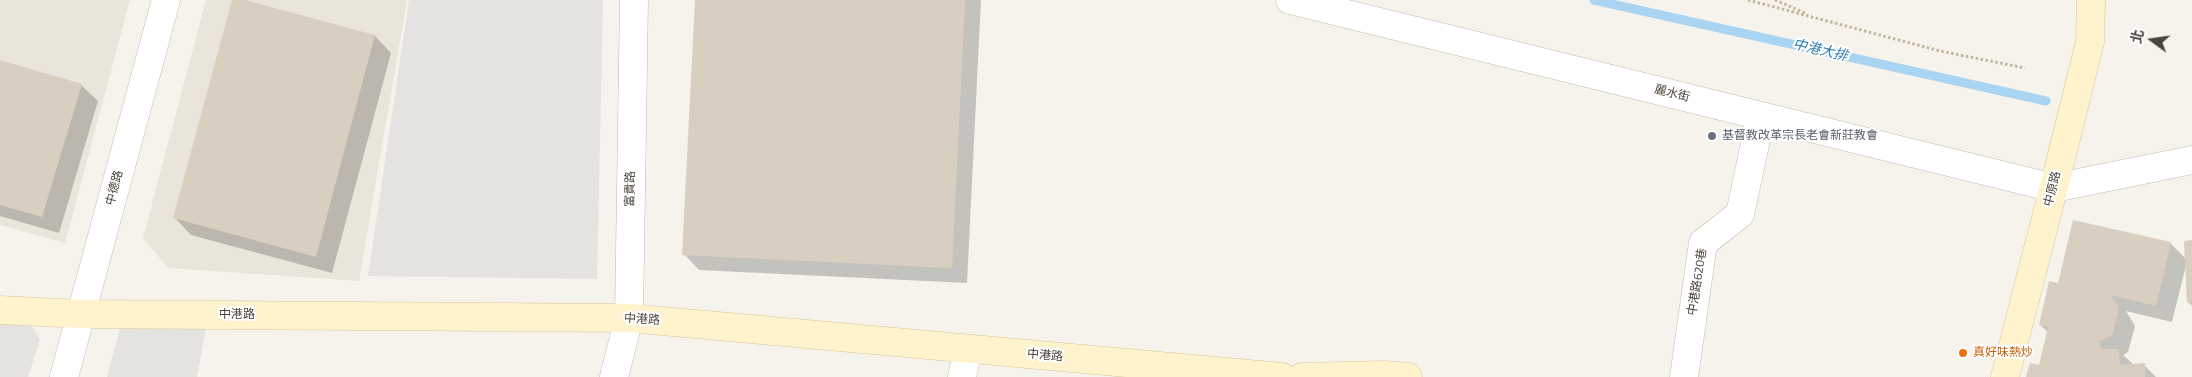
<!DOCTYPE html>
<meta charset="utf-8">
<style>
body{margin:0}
#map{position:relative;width:2192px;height:377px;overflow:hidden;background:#f6f3ec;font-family:"Titillium Web","Noto Sans TC",sans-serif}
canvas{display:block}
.north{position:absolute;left:2127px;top:15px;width:50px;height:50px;-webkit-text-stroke:4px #fff;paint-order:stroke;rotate:284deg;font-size:14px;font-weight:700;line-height:20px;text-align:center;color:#4b4439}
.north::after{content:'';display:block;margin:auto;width:18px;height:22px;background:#4b4439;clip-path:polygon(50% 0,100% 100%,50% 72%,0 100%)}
</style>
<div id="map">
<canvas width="2192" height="377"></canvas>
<div class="north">北</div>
</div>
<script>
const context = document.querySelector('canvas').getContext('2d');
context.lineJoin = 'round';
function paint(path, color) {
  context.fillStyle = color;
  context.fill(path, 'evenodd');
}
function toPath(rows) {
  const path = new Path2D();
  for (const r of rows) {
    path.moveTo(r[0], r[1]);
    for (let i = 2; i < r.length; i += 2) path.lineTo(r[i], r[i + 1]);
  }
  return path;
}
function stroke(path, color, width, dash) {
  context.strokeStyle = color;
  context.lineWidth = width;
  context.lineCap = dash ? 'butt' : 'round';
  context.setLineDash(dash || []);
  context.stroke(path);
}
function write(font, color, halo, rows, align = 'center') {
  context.font = font + ' "Titillium Web","Noto Sans TC",sans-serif';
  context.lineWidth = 4;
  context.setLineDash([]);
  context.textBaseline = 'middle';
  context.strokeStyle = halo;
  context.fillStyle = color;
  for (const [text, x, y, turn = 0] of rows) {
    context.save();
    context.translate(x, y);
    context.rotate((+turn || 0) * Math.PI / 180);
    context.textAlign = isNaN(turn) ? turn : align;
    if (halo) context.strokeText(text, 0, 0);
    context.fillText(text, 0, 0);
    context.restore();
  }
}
const residential = toPath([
 [0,0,130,0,65,243,0,225],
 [206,0,407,0,359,281,168,268,143,238]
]);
const parking = toPath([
 [409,0,603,0,597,279,368,276],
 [126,306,206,327,197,377,107,377],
 [0,321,31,324,40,340,28,377,0,377]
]);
const shadow = toPath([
 [233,0,240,0,375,36,391,53,332,273,191,235,175,218],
 [697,0,981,0,967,283,699,270,684,254],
 [0,61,81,85,98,101,59,233,0,216],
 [2192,241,2192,306,2189,303,2186,265,2172,322,2126,311,2135,326,2128,352,2123,355,2134,365,2144,365,2156,377,2028,377,2040,367,2048,332,2040,325,2059,285,2170,243,2186,259]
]);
const stream = toPath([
 [1594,0,2046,101]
]);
const building = toPath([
 [232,0,245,0,375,35,316,257,173,218],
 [695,0,965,0,952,268,682,255],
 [0,60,82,84,42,217,0,205],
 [2073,220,2171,242,2156,306,2111,295,2119,308,2112,336,2099,341,2102,349,2119,349,2120,365,2145,363,2145,377,2026,377,2030,363,2039,365,2048,327,2039,325,2049,281,2058,283],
 [2192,240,2192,303,2187,303,2184,241]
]);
const path = toPath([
 [1748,0,1940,51,2025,68],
 [1775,0,1805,13]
]);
const street = toPath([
 [1290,0,2054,188,2192,160],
 [64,377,166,0],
 [614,377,629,318,634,0],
 [962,377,968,349],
 [1684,377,1703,243,1740,214,1761,116]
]);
const secondary = toPath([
 [2090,42,2091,0],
 [0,310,81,314,629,318,1282,377],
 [1302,377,1384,375,1408,377],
 [2005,377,2059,167]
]);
const secondaryBridge = toPath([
 [2059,167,2090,42]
]);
const markers = [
 [1712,136,5,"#6b7280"],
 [1963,353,5,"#e8710a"]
];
const streetNames = [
 ["麗水街",1672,94,14],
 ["中德路",115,188,-75],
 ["富貴路",631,189,-89],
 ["中原路",2053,189,-76],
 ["中港路620巷",1698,282,-81],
 ["中港路",237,315],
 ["中港路",642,320,4],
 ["中港路",1045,356,5]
];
const worshipNames = [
 ["基督教改革宗長老會新莊教會",1722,136]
];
const foodNames = [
 ["真好味熱炒",1973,353]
];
const waterNames = [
 ["中港大排",1820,51,13]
];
paint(residential, '#eae5da');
paint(parking, '#e5e3e0');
paint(shadow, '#0003');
stroke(stream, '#a9d4f2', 9);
paint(building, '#d8cfc1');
stroke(street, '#c2bbae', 29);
stroke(secondary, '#d6c79b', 29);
stroke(path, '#c4b79f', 3, [2.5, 2.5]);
stroke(street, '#fff', 28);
stroke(secondary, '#fff3cd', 28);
stroke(secondaryBridge, '#d6c79b', 29, []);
stroke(secondaryBridge, '#fff3cd', 28);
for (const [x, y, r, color] of markers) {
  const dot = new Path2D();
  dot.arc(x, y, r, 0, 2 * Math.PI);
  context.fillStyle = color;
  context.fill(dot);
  stroke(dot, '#fff', 2);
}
write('12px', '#4b4439', '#fff', streetNames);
write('12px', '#5b616d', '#fff', worshipNames, 'left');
write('12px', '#c56008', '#fff', foodNames, 'left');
write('italic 14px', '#2e7ab2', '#fff', waterNames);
</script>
